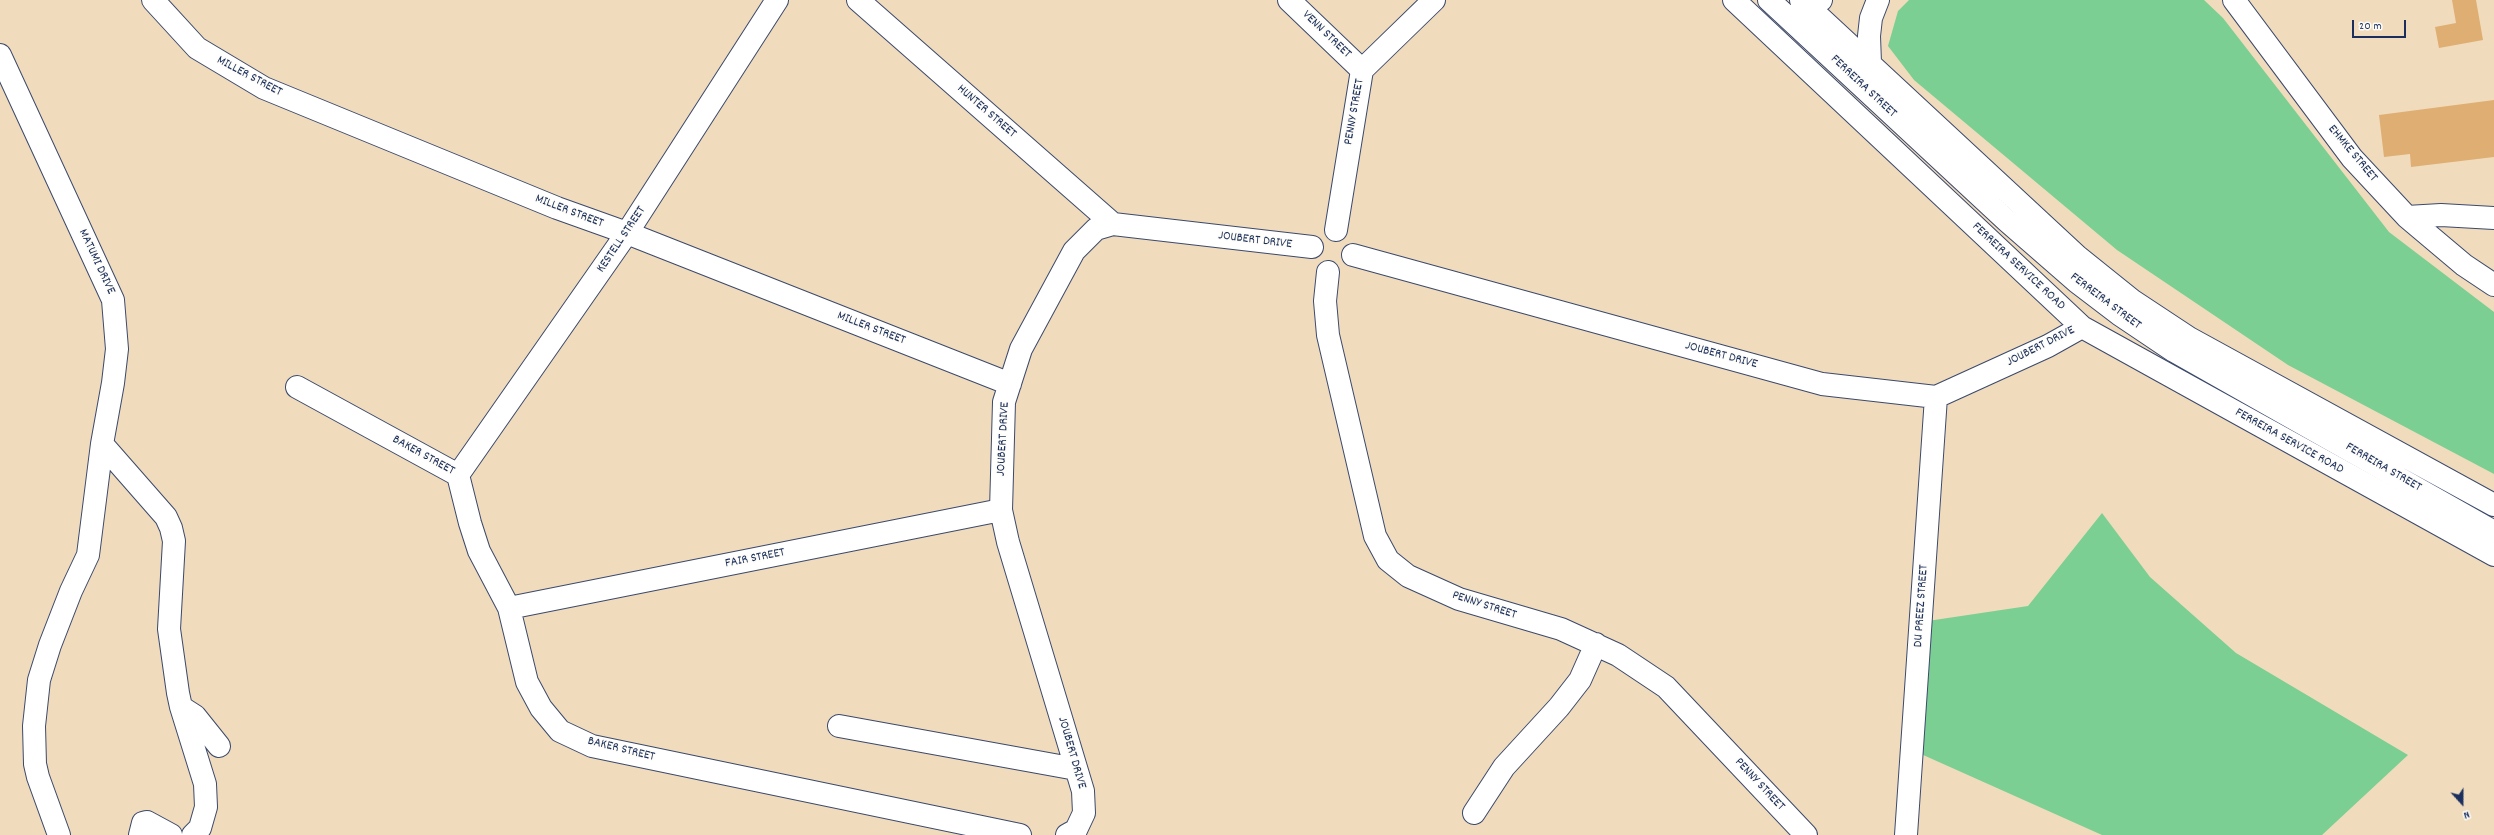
<!DOCTYPE html>
<style>
body{margin:0}
#map{position:relative;width:2494px;height:835px;overflow:hidden;background:#f0dcbc;font-family:Dekko,sans-serif}
canvas{display:block}
.north{position:absolute;left:2442px;top:783px;width:40px;height:40px;-webkit-text-stroke:3px #fdfcf7;paint-order:stroke;rotate:159deg;font-size:11px;font-weight:700;line-height:16px;text-align:center;color:#1b2f5e}
.north::after{content:'';display:block;margin:auto;width:14px;height:18px;background:#1b2f5e;clip-path:polygon(50% 0,100% 100%,50% 72%,0 100%)}
.scale{position:absolute;left:2352px;top:20px;width:54px;height:18px;box-sizing:border-box;border:2px solid #1b2f5e;border-top:0;padding-left:5px;font-size:12px;line-height:14px;white-space:nowrap;color:#1b2f5e;-webkit-text-stroke:3px #fdfcf7;paint-order:stroke}
</style>
<div id="map">
<canvas width="2494" height="835"></canvas>
<div class="north">N</div>
<div class="scale">20 m</div>
</div>
<script>
const context = document.querySelector('canvas').getContext('2d');
context.lineJoin = 'round';
function paint(path, color) {
  context.fillStyle = color;
  context.fill(path, 'evenodd');
}
function toPath(rows) {
  const path = new Path2D();
  for (const r of rows) {
    path.moveTo(r[0], r[1]);
    for (let i = 2; i < r.length; i += 2) path.lineTo(r[i], r[i + 1]);
  }
  return path;
}
function stroke(path, color, width, dash) {
  context.strokeStyle = color;
  context.lineWidth = width;
  context.lineCap = dash ? 'butt' : 'round';
  context.setLineDash(dash || []);
  context.stroke(path);
}
function write(font, color, halo, rows, align = 'center') {
  context.font = font + ' Dekko,sans-serif';
  context.lineWidth = 3;
  context.setLineDash([]);
  context.textBaseline = 'middle';
  context.strokeStyle = halo;
  context.fillStyle = color;
  for (const [text, x, y, turn = 0] of rows) {
    context.save();
    context.translate(x, y);
    context.rotate((+turn || 0) * Math.PI / 180);
    context.textAlign = isNaN(turn) ? turn : align;
    if (halo) context.strokeText(text, 0, 0);
    context.fillText(text, 0, 0);
    context.restore();
  }
}
const green = toPath([
 [1909,0,2204,0,2223,18,2389,232,2494,312,2494,474,2288,365,2117,250,1914,80,1888,46,1898,11],
 [2102,513,2150,577,2236,653,2408,755,2322,835,2102,835,1912,750,1921,622,2028,606]
]);
const building = toPath([
 [2452,0,2476,0,2483,40,2439,48,2435,27,2456,23],
 [2494,100,2494,157,2411,167,2410,154,2384,157,2379,115]
]);
const minor = toPath([
 [153,0,197,48,264,88,557,208,627,233,1010,384],
 [858,0,1113,224],
 [1289,0,1362,70],
 [1734,0,2082,327,2494,555],
 [2234,0,2352,158,2407,217,2464,265,2494,285],
 [1792,17,1821,0],
 [0,55,113,300,117,349,113,383,102,444,88,555,71,591,50,645,39,680,34,726,35,764,38,777,59,835],
 [2407,217,2441,215,2494,218],
 [1336,230,1362,70,1434,0],
 [1353,255,1822,384,1936,397,2048,346,2082,327],
 [1328,272,1325,301,1328,335,1375,536,1388,560,1408,576,1459,599,1561,629,1618,655,1666,687,1806,835],
 [297,387,458,475,470,523,479,551,509,608,527,682,541,708,560,731,592,746,1020,835],
 [102,444,166,517,171,528,174,541,169,629,178,693,181,707,195,716,219,746],
 [458,475,627,233,777,0],
 [509,608,1001,510],
 [181,707,205,784,206,807,200,828,193,835],
 [839,726,1076,769],
 [1474,813,1504,767,1559,707,1580,680,1596,644],
 [140,835,143,823,147,822,171,835],
 [1067,835,1076,830,1084,813,1083,791,1008,542,1001,510,1004,402,1021,349,1074,251,1096,229,1113,224,1312,247],
 [1906,835,1936,397]
]);
const major = toPath([
 [1769,0,2007,221,2077,282,2119,314,2174,351,2494,532],
 [1801,0,2077,256,2133,301,2189,338,2494,505],
 [1870,63,1869,36,1871,18,1878,0]
]);
const streetNames = [
 ["VENN STREET",1326,35,44],
 ["MILLER STREET",249,77,28],
 ["FERREIRA STREET",1863,87,43],
 ["HUNTER STREET",986,112,41],
 ["PENNY STREET",1355,112,-80],
 ["EHMKE STREET",2352,154,50],
 ["MILLER STREET",569,212,21],
 ["KESTELL STREET",622,240,-56],
 ["JOUBERT DRIVE",1255,241,7],
 ["MATUMI DRIVE",96,262,65],
 ["FERREIRA SERVICE ROAD",2018,267,43],
 ["FERREIRA STREET",2105,302,37],
 ["MILLER STREET",871,329,21],
 ["JOUBERT DRIVE",2041,347,-27],
 ["JOUBERT DRIVE",1721,356,15],
 ["JOUBERT DRIVE",1004,439,-87],
 ["FERREIRA SERVICE ROAD",2289,442,29],
 ["BAKER STREET",423,456,29],
 ["FERREIRA STREET",2383,468,30],
 ["FAIR STREET",755,559,-11],
 ["PENNY STREET",1484,606,18],
 ["DU PREEZ STREET",1922,606,-86],
 ["BAKER STREET",621,750,14],
 ["JOUBERT DRIVE",1071,753,74],
 ["PENNY STREET",1759,785,47]
];
paint(green, '#7bcf92');
paint(building, '#dfae72');
stroke(minor, '#3b496c', 24);
stroke(major, '#3b496c', 24);
stroke(minor, '#fff', 22);
stroke(major, '#fff', 22);
write('13px', '#1b2f5e', '#fdfcf7', streetNames);
</script>
